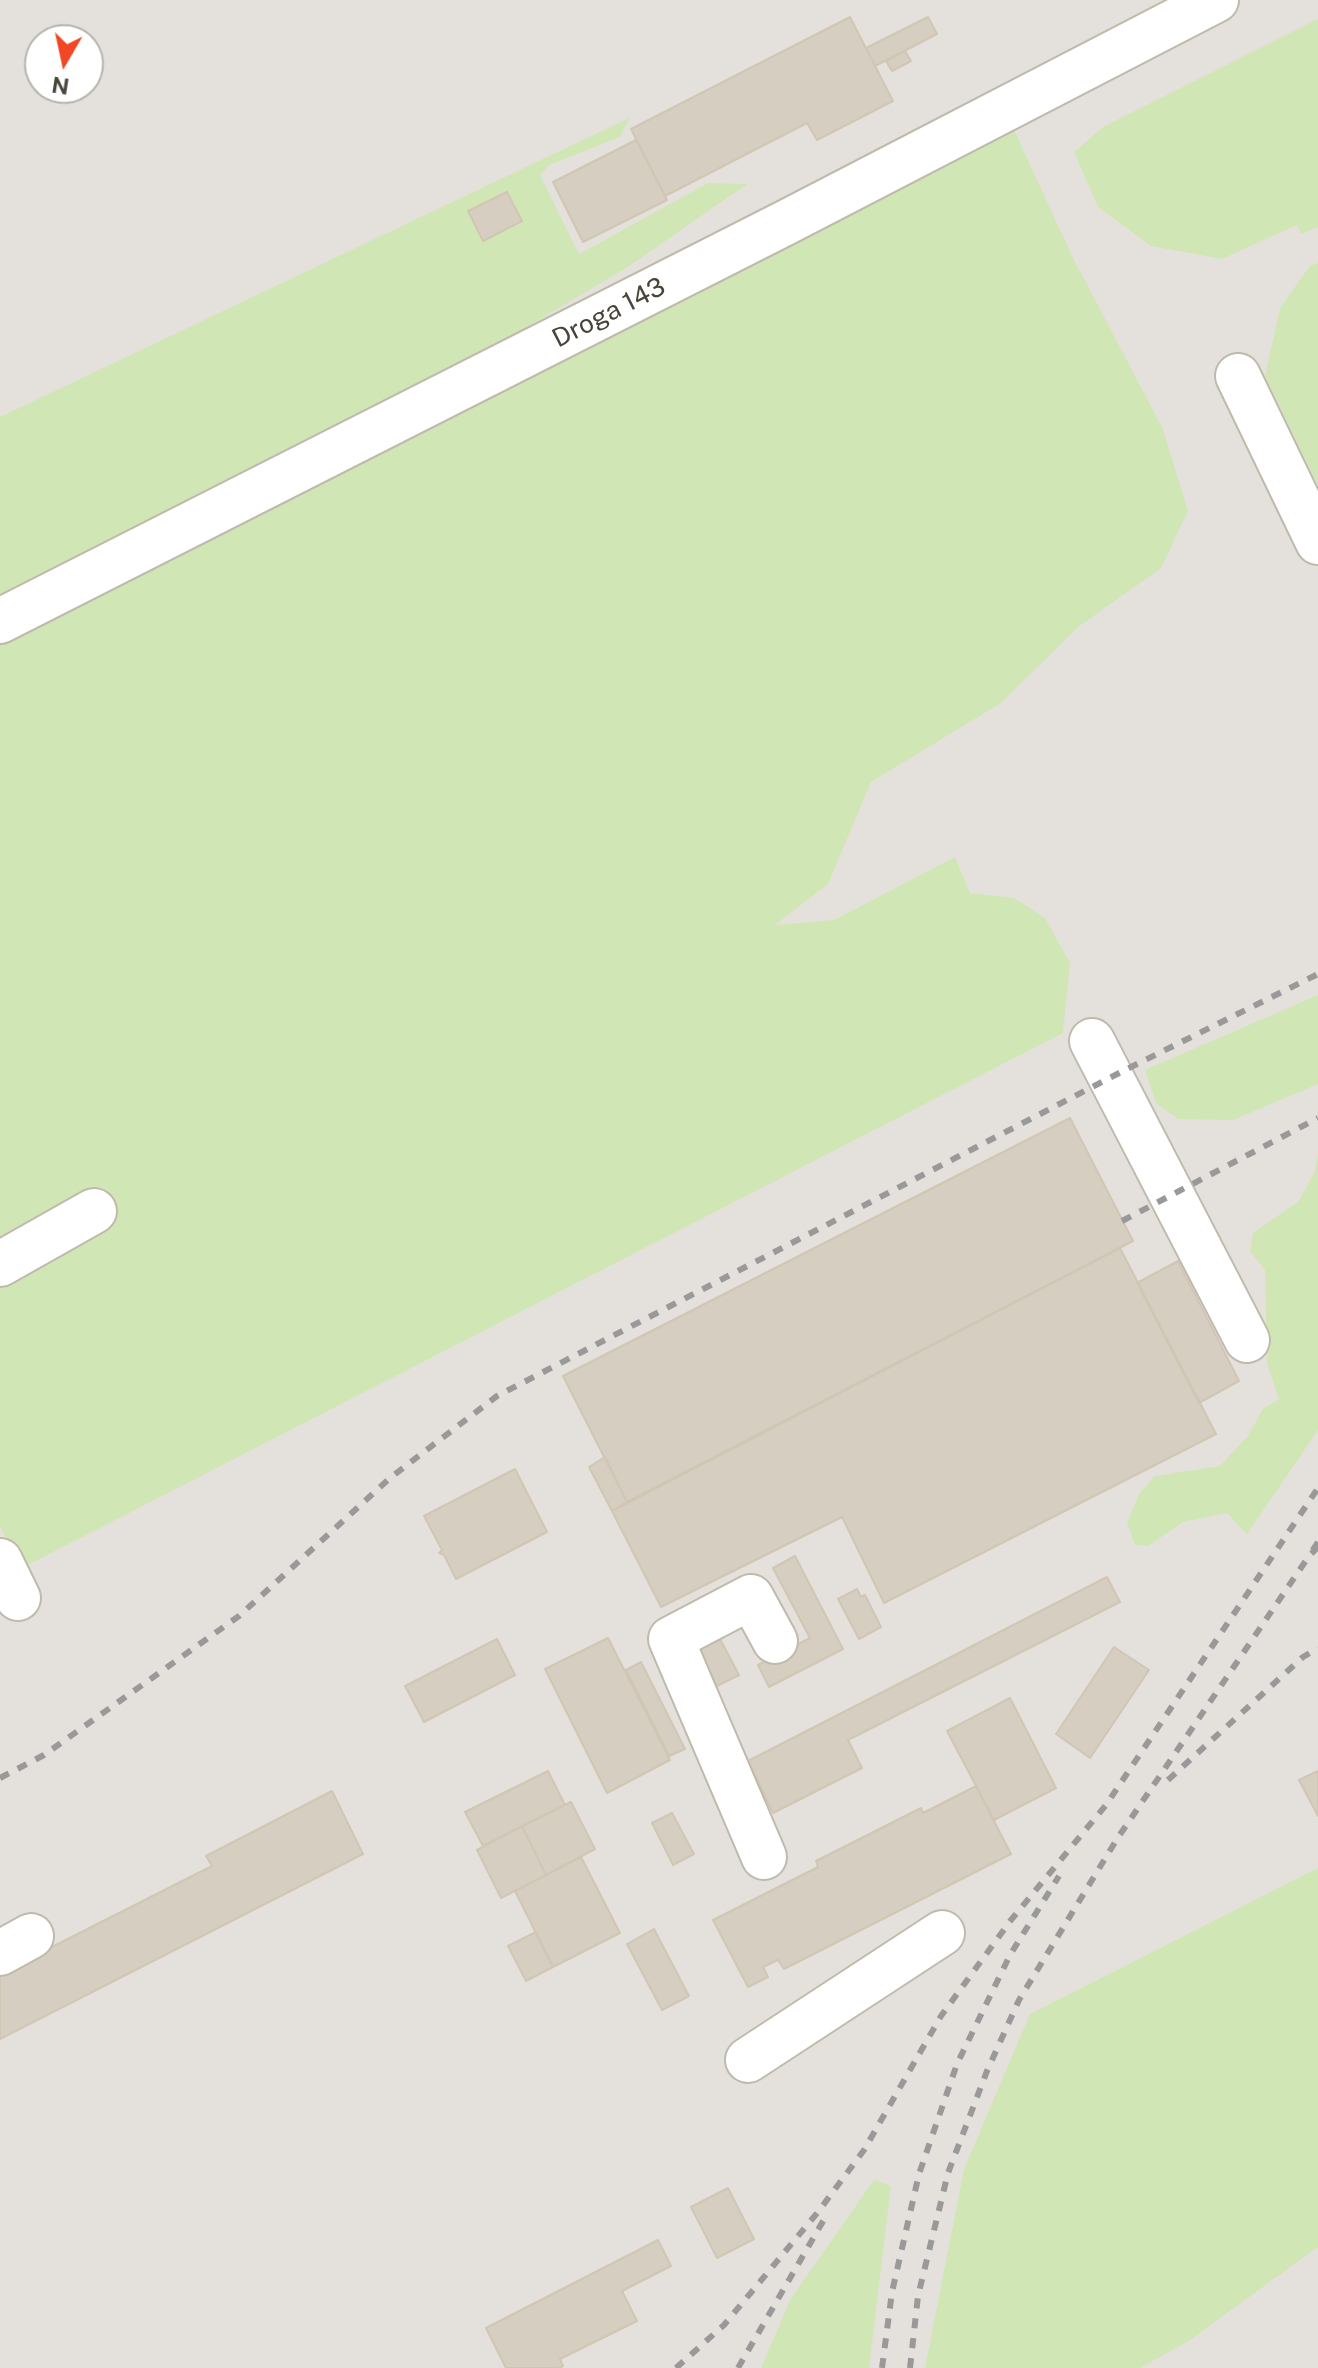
<!DOCTYPE html>
<style>
body{margin:0}
#map{position:relative;width:1318px;height:2368px;overflow:hidden;background:#f5f2eb;font-family:"Public Sans",sans-serif}
canvas{display:block}
.north{position:absolute;left:24px;top:24px;width:80px;height:80px;box-sizing:border-box;background:#fff;border:2px solid #b6b4b0;border-radius:50%;rotate:189deg;font-size:22px;font-weight:700;line-height:32px;text-align:center;color:#494339}
.north::after{content:'';display:block;margin:auto;width:28px;height:36px;background:#f24724;clip-path:polygon(50% 0,100% 100%,50% 72%,0 100%)}
</style>
<div id="map">
<canvas width="1318" height="2368"></canvas>
<div class="north">N</div>
</div>
<script>
const context = document.querySelector('canvas').getContext('2d');
context.lineJoin = 'round';
function paint(path, color) {
  context.fillStyle = color;
  context.fill(path, 'evenodd');
}
function toPath(rows) {
  const path = new Path2D();
  for (const r of rows) {
    path.moveTo(r[0], r[1]);
    for (let i = 2; i < r.length; i += 2) path.lineTo(r[i], r[i + 1]);
  }
  return path;
}
function stroke(path, color, width, dash) {
  context.strokeStyle = color;
  context.lineWidth = width;
  context.lineCap = dash ? 'butt' : 'round';
  context.setLineDash(dash || []);
  context.stroke(path);
}
function write(font, color, halo, rows, align = 'center') {
  context.font = font + ' "Public Sans",sans-serif';
  context.lineWidth = 6;
  context.setLineDash([]);
  context.textBaseline = 'middle';
  context.strokeStyle = halo;
  context.fillStyle = color;
  for (const [text, x, y, turn = 0] of rows) {
    context.save();
    context.translate(x, y);
    context.rotate((+turn || 0) * Math.PI / 180);
    context.textAlign = isNaN(turn) ? turn : align;
    if (halo) context.strokeText(text, 0, 0);
    context.fillText(text, 0, 0);
    context.restore();
  }
}
const industrial = toPath([
 [0,0,1318,0,1318,2368,0,2368],
 [40,40,88,40,88,88,40,88]
]);
const green = toPath([
 [1318,19,1318,227,1301,234,1297,225,1222,259,1151,246,1098,207,1074,152,1103,127],
 [629,118,620,137,549,165,540,175,579,254,708,183,747,184,628,267,488,350,0,595,0,417],
 [1009,119,1073,258,1163,429,1188,511,1161,568,1078,627,1001,703,871,782,828,884,775,925,834,920,955,857,970,893,1014,898,1045,918,1070,963,1063,1033,22,1568,0,1527,0,1287,25,1262,0,1250,0,640],
 [1318,263,1318,486,1265,376,1280,308,1310,266],
 [1318,995,1318,1084,1233,1120,1178,1119,1156,1103,1145,1070],
 [1318,1151,1318,1430,1247,1534,1227,1513,1183,1522,1148,1546,1135,1545,1127,1523,1139,1494,1155,1476,1220,1466,1248,1436,1263,1409,1279,1399,1267,1364,1265,1270,1250,1251,1253,1233,1299,1201,1315,1171],
 [1318,1868,1318,2247,1187,2342,1140,2368,925,2368,964,2169,1030,2014],
 [874,2180,891,2186,869,2368,761,2368,790,2300]
]);
const building = toPath([
 [850,17,893,101,817,140,807,123,665,196,631,129,850,17],
 [928,17,937,34,875,66,866,48,928,17],
 [905,51,911,61,892,71,886,61,905,51],
 [636,140,667,200,583,242,553,182,636,140],
 [507,192,522,221,483,241,468,211,507,192],
 [1070,1118,1133,1241,627,1502,563,1376,1070,1118],
 [1120,1248,1216,1434,884,1603,842,1517,661,1607,612,1511,1120,1248],
 [1178,1261,1239,1381,1199,1403,1137,1283,1178,1261],
 [605,1457,627,1502,612,1511,589,1467,605,1457],
 [515,1469,547,1532,456,1579,444,1555,439,1553,442,1550,424,1516,515,1469],
 [795,1556,843,1649,769,1687,758,1665,810,1638,773,1568,795,1556],
 [1107,1577,1120,1602,848,1740,862,1768,773,1813,748,1761,1107,1577],
 [857,1589,861,1597,865,1595,881,1627,859,1639,838,1599,857,1589],
 [608,1638,670,1760,607,1793,545,1669,608,1638],
 [497,1639,515,1675,424,1722,405,1686,497,1639],
 [720,1639,739,1675,707,1691,688,1655,720,1639],
 [1114,1647,1149,1670,1090,1758,1056,1734,1114,1647],
 [641,1662,685,1749,669,1756,626,1670,641,1662],
 [1010,1698,1056,1788,994,1820,947,1731,1010,1698],
 [548,1771,565,1805,483,1846,465,1812,548,1771],
 [1318,1771,1318,1816,1299,1780,1318,1771],
 [976,1786,1011,1854,784,1969,778,1960,763,1967,768,1977,748,1987,713,1920,818,1867,816,1861,921,1808,923,1813,976,1786],
 [332,1791,363,1854,0,2039,0,1973,212,1866,206,1856,332,1791],
 [571,1802,595,1849,546,1875,522,1826,571,1802],
 [672,1813,694,1854,673,1865,652,1823,672,1813],
 [522,1826,546,1875,501,1898,477,1850,522,1826],
 [581,1857,620,1933,553,1967,515,1891,581,1857],
 [654,1929,689,1996,662,2010,627,1944,654,1929],
 [536,1932,553,1967,526,1981,508,1946,536,1932],
 [728,2188,754,2239,717,2258,691,2207,728,2188],
 [658,2240,671,2266,622,2291,637,2321,560,2359,563,2366,559,2368,506,2368,486,2328,658,2240]
]);
const minor = toPath([
 [1238,376,1318,542],
 [0,621,787,222,1216,0],
 [1092,1041,1247,1340],
 [0,1264,94,1211],
 [0,1561,18,1598],
 [764,1857,671,1639,751,1597,775,1641],
 [0,1953,31,1936],
 [748,2060,942,1933]
]);
const rail = toPath([
 [1122,1221,1318,1118],
 [1318,1542,1309,1556,1318,1547],
 [0,1778,44,1755,239,1616,390,1478,497,1396,1123,1071,1318,974],
 [1168,1780,1303,1657,1318,1648],
 [676,2368,724,2325,818,2212,864,2150,941,2016,1011,1920,1106,1805,1318,1488],
 [738,2368,826,2216],
 [882,2368,892,2292,919,2174,957,2064,1010,1955,1059,1876],
 [910,2368,918,2296,948,2173,987,2071,1019,2000,1117,1839,1309,1556]
]);
const streetNames = [
 ["Droga 143",609,313,-27]
];
paint(industrial, '#e4e1dc');
paint(green, '#d0e7b5');
paint(building, '#d6cec0');
stroke(building, '#d1c6b4', 2);
stroke(minor, '#c0baad', 48);
stroke(minor, '#fff', 44);
stroke(rail, '#999', 6, [10, 10]);
write('26px', '#494339', '#fff', streetNames);
</script>
